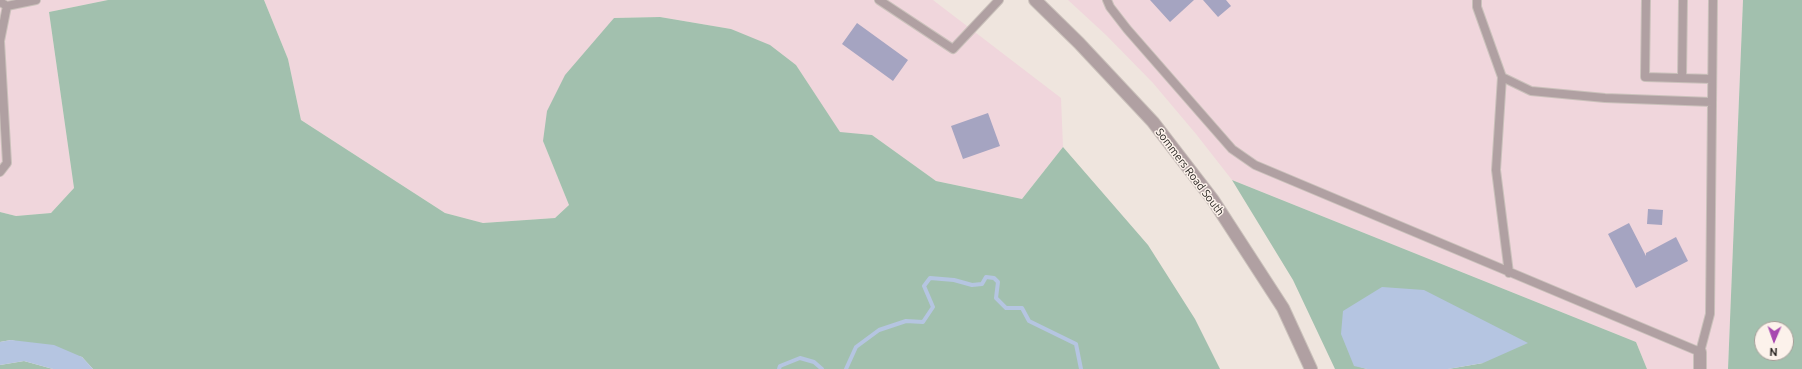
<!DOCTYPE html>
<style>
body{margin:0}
#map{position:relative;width:1802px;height:369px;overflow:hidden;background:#efe5de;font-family:Ubuntu,sans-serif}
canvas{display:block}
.north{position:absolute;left:1754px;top:321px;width:40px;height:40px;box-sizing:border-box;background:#fcf2eb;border:1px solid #a59e98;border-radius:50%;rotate:182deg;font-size:11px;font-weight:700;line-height:16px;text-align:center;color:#221f1c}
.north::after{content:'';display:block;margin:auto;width:14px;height:18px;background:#a748b0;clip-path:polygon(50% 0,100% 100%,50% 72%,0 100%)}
</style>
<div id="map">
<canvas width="1802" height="369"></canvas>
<div class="north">N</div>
</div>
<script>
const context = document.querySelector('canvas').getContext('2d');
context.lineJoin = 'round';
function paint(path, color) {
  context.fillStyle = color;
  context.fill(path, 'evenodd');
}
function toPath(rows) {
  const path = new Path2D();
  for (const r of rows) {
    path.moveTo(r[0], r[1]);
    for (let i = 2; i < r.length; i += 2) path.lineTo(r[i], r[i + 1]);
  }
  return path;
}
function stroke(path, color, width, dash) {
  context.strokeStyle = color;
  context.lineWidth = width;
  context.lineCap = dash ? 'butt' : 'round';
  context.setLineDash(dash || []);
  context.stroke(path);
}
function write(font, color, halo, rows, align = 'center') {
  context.font = font + ' Ubuntu,sans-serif';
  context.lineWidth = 3;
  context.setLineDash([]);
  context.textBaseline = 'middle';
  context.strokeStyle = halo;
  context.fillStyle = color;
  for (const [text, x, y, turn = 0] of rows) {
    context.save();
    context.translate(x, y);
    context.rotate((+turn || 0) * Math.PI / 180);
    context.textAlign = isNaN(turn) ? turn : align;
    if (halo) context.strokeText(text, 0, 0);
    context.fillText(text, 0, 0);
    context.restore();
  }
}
const industrial = toPath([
 [0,0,108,0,49,12,74,188,51,213,16,216,0,212],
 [264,0,933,0,1061,98,1063,147,1022,199,936,181,872,135,840,133,796,65,731,29,660,17,614,18,543,141,569,205,555,218,483,223,445,213,301,120,288,59],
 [1068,0,1743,0,1728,369,1647,369,1636,342,1232,180,1196,134,1153,83,1106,35]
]);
const green = toPath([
 [108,0,264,0,288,59,301,120,445,213,483,223,555,218,569,205,543,141,547,111,565,75,614,18,660,17,731,29,770,45,796,65,840,132,872,135,936,181,1022,199,1063,147,1148,245,1195,319,1220,369,93,369,82,357,11,340,0,342,0,212,16,216,51,213,74,188,49,12],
 [1743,0,1802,0,1802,369,1728,369],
 [1762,329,1786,329,1786,353,1762,353],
 [1232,180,1636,342,1647,369,1448,369,1483,363,1354,365,1367,369,1335,369,1293,280],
 [24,361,53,369,0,369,0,365]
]);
const water = toPath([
 [1382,287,1424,290,1528,343,1483,363,1448,369,1367,369,1354,366,1341,334,1343,311],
 [11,340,54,345,82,357,93,369,53,369,24,361,0,365,0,342]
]);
const stream = toPath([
 [779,369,780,366,800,358,814,362,822,369],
 [846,369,856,347,879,330,906,321,923,322,933,307,924,286,930,278,954,280,972,285,982,284,986,277,994,278,998,282,996,298,1006,308,1022,308,1029,321,1076,344,1081,369]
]);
const building = toPath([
 [1150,0,1194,0,1170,22],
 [1203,0,1226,0,1231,6,1218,17],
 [857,23,908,60,893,81,842,44],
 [988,113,1000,146,963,159,951,126],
 [1648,209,1663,210,1662,225,1647,224],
 [1629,223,1646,256,1646,253,1676,237,1688,261,1636,288,1608,234]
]);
const lane = toPath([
 [879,0,953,49,999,0],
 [1107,0,1110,7,1127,29,1232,149,1255,165,1700,352,1710,314,1713,0],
 [1477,0,1477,7,1502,77,1531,91,1605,98,1712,102],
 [1646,0,1645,77,1712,79],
 [0,2,7,6,36,0],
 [1502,77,1496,170,1509,273],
 [1682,78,1683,0],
 [0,172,7,163,0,41,7,6]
]);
const street = toPath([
 [1035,0,1079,43,1153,122,1213,200,1283,308,1311,369],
 [1700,369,1700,352]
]);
const streetNames = [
 ["Sommers Road South",1190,172,53]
];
paint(industrial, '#f0d6dc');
paint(green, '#a2c0ae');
paint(water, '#b5c5e1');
stroke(stream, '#b5c5e1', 4);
paint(building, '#a5a4c1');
stroke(lane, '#cac1bb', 10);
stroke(street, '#cac1bb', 14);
stroke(lane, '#b0a0a2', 8);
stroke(street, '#b0a0a2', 12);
write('11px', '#221f1c', '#fcf2eb', streetNames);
</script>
